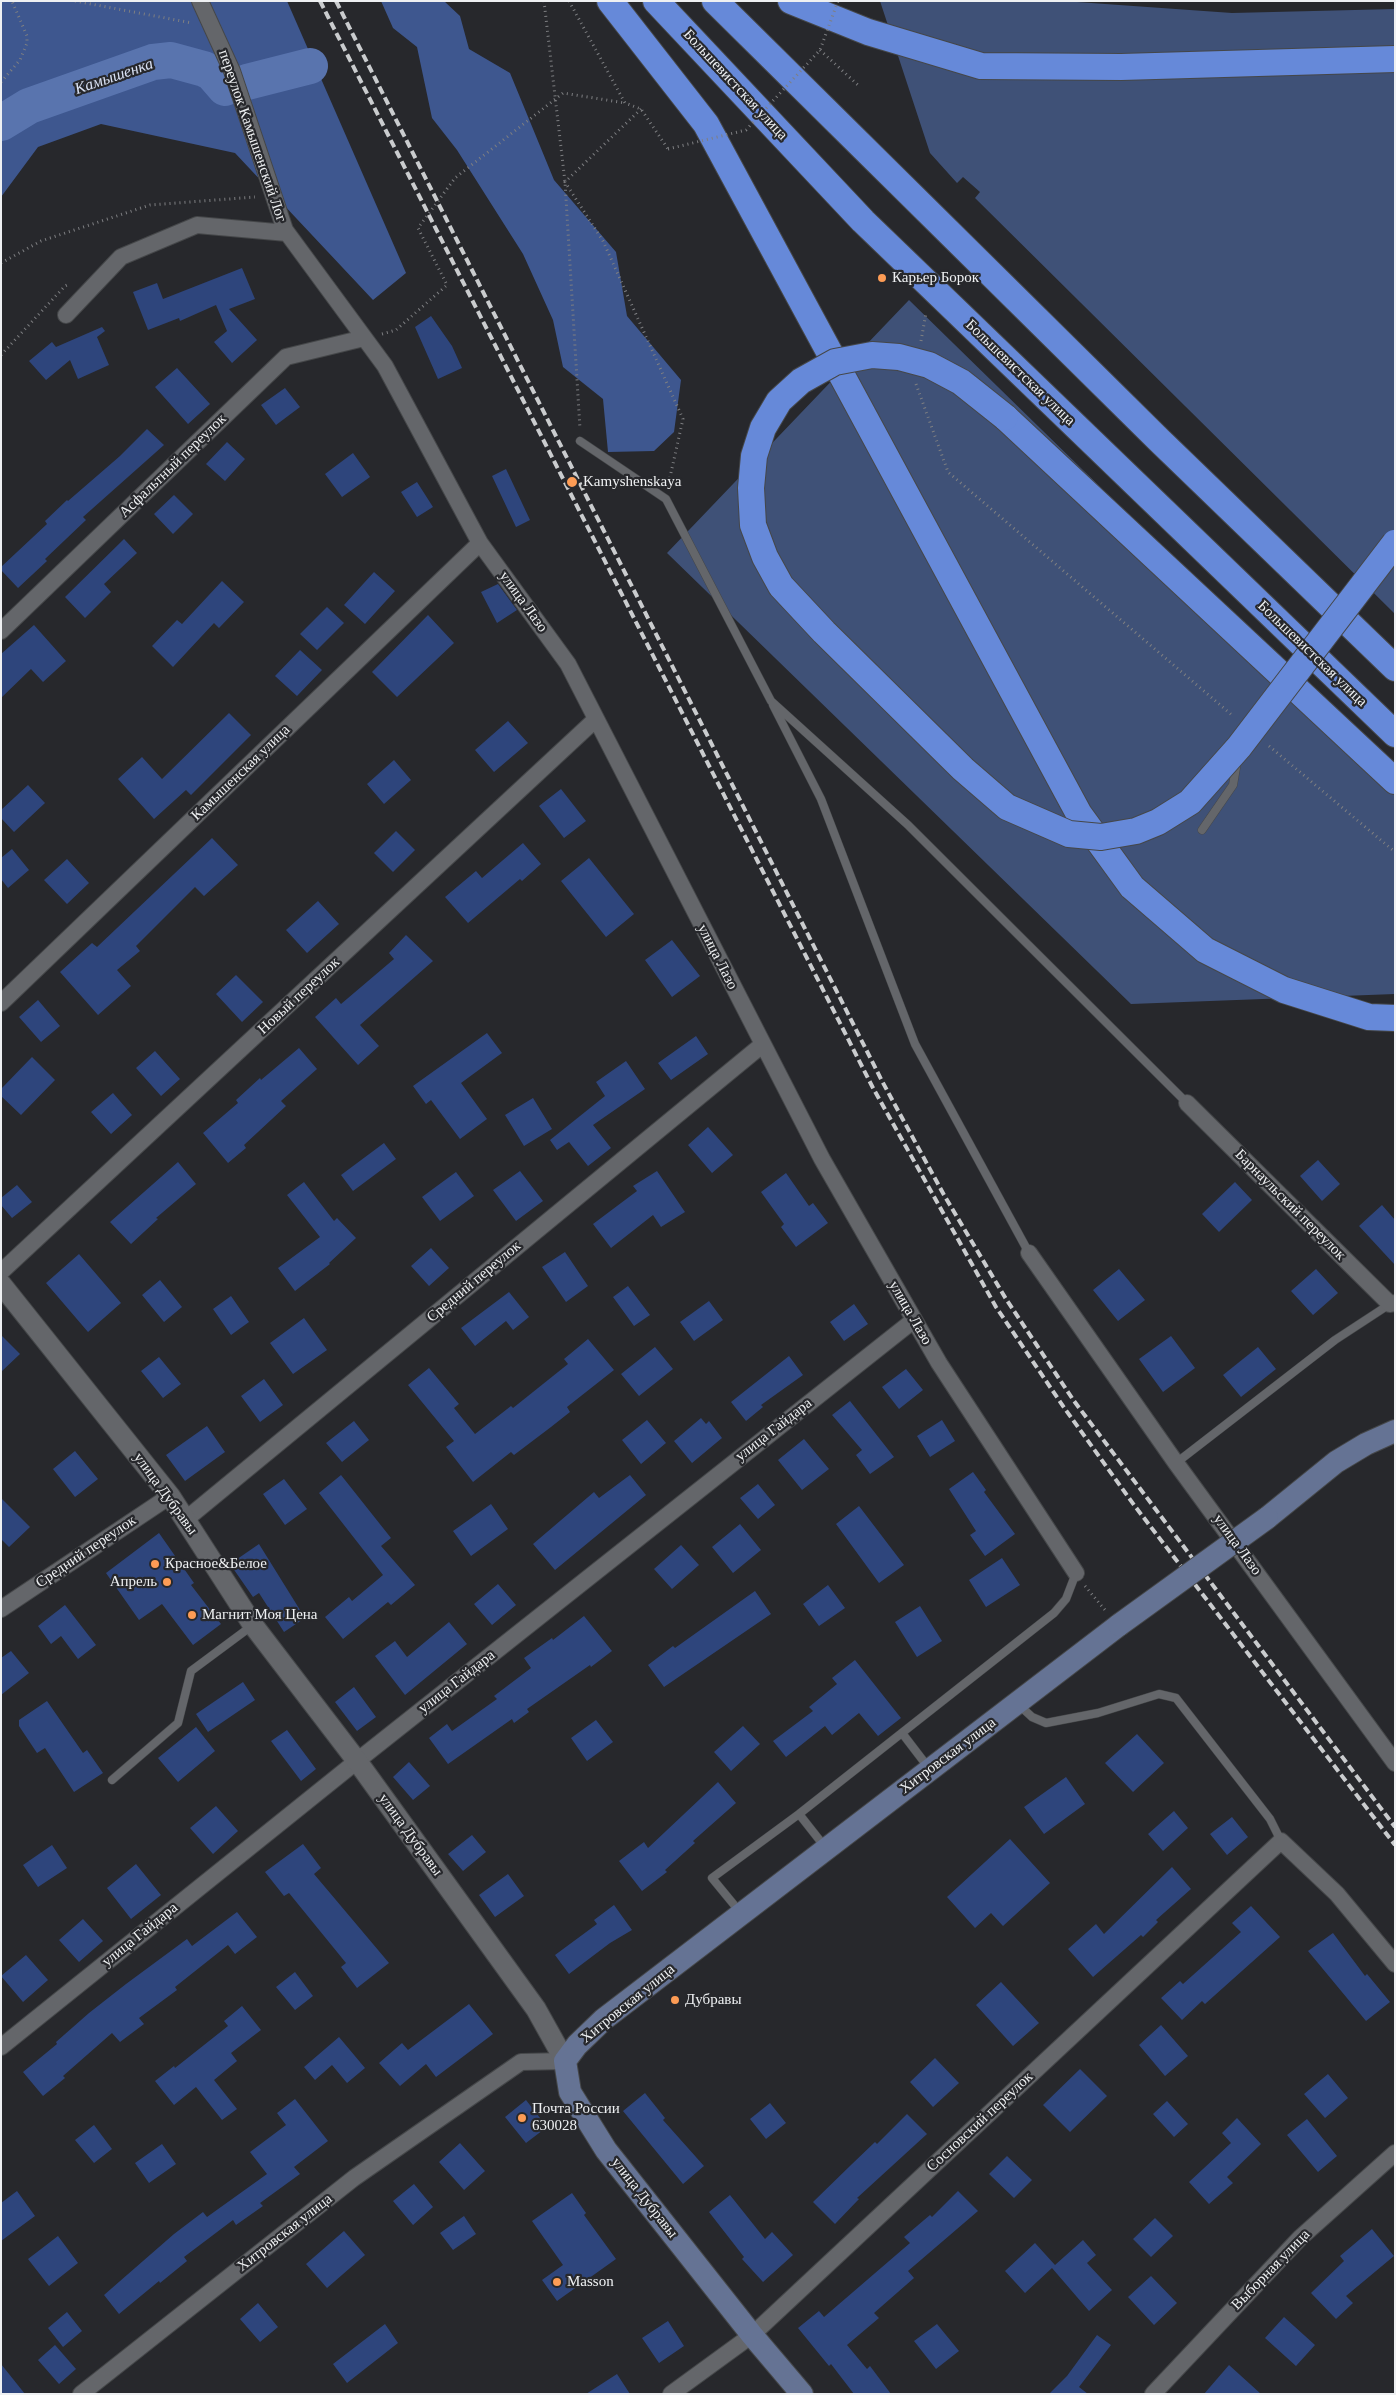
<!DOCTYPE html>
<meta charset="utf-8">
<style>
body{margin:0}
#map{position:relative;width:1396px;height:2395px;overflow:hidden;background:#27282c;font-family:"Times New Roman",serif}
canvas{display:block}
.frame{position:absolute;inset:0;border:2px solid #eef0f2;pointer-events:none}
</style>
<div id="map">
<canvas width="1396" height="2395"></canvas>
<div class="frame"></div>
</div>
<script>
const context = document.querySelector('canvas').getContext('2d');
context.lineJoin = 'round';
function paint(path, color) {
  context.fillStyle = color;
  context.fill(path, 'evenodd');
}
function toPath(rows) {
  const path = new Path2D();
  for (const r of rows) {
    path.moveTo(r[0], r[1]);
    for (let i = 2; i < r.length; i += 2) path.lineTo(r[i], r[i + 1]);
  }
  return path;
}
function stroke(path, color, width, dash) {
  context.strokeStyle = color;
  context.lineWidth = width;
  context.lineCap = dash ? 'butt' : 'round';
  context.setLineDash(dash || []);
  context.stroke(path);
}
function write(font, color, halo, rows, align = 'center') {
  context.font = font + ' "Times New Roman",serif';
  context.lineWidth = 4.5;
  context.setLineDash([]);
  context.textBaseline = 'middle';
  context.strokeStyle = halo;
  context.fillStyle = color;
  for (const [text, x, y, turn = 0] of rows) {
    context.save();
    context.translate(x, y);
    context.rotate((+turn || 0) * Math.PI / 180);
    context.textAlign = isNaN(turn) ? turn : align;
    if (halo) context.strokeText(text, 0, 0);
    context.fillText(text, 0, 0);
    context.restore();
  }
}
const green = toPath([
 [880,1,1063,1,1232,13,1395,9,1395,614,975,198,980,192,963,177,957,183,930,153],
 [909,300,1395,775,1395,994,1131,1004,667,553]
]);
const forest = toPath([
 [1,1,287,1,406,273,373,300,235,153,101,124,38,147,1,197],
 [381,1,444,1,460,16,469,49,510,73,554,180,616,252,627,316,681,380,674,432,654,451,608,452,603,399,563,367,553,320,523,254,457,150,432,118,417,47,393,28]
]);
const river = toPath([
 [247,82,310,66],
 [1,123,29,106,153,62,171,60,204,69,212,73,225,88]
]);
const building = toPath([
 [242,268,255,299,229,309,257,340,232,363,214,342,227,331,216,305,180,321,179,318,148,330,133,292,157,283,163,299],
 [431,316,452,346,462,368,438,379,415,327],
 [102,327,105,331,97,337,109,365,78,379,70,360,46,380,29,361,52,342,56,347],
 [177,368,210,404,188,424,155,387],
 [285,388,300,407,276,425,261,405],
 [147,429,164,445,83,517,86,520,45,559,47,561,18,588,1,570,1,567,47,524,45,521,67,500,68,501,120,456],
 [227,442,245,459,225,481,206,464],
 [353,453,370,477,342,497,325,474],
 [506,469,530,520,516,527,492,476],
 [417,482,433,507,417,517,401,492],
 [174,495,193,514,173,534,154,514],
 [124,539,137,553,104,584,111,592,85,618,65,597],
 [374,572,395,591,365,624,344,605],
 [222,581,244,602,219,628,214,623,173,667,152,646,177,620,182,624],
 [498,584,517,610,497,623,481,592],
 [327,607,344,623,317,650,300,634],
 [428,615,454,643,397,697,372,672],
 [34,625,66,661,43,682,31,669,1,698,1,654],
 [300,650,322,670,297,696,275,676],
 [229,713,251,735,191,795,186,790,154,819,118,779,142,757,162,779],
 [508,721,528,743,494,772,475,750],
 [394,760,411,780,384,804,367,784],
 [28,785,45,803,14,832,1,818,1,810],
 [561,789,586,821,564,838,539,806],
 [396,831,415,850,393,872,374,853],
 [212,838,238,865,204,896,195,887,136,946,140,951,117,970,131,986,98,1015,60,972,92,943,97,947],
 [523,843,541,864,522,881,520,879,468,923,445,897,476,871,482,878],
 [12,849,29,870,8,888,1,879,1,858],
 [589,858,634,914,606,937,561,881],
 [67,859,89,883,67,904,44,880],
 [318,901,339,924,307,953,286,930],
 [406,935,433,961,360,1025,379,1046,358,1065,315,1017,336,998,341,1004,394,959,389,953],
 [672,940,700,976,672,997,645,960],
 [236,975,263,1002,242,1022,216,994],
 [38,1000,60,1026,41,1042,19,1017],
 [487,1033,502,1053,461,1083,487,1119,460,1139,431,1100,426,1104,413,1086],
 [696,1036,708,1054,671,1080,658,1063],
 [299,1048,317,1069,281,1101,286,1106,244,1145,246,1148,228,1163,203,1133,238,1103,236,1100,260,1078,261,1080],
 [155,1051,180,1079,161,1096,136,1068],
 [32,1057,55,1080,21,1115,1,1096,1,1089],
 [626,1061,645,1089,593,1125,611,1148,588,1166,569,1142,557,1150,550,1140,605,1096,596,1082],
 [113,1093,132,1115,111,1134,91,1112],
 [533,1098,552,1129,524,1146,505,1115],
 [708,1127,733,1155,712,1173,688,1145],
 [384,1143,396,1159,353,1191,341,1175],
 [1318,1160,1340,1184,1322,1201,1300,1176],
 [178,1162,196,1184,156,1218,158,1219,131,1244,110,1222],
 [520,1171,543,1201,516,1221,493,1190],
 [657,1171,685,1212,661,1227,653,1215,611,1248,593,1224,637,1191,633,1186],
 [456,1172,474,1196,440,1221,422,1197],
 [786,1173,809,1206,813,1203,828,1223,796,1247,781,1227,784,1224,761,1192],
 [304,1182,334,1221,337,1218,356,1238,329,1263,330,1264,295,1291,278,1268,320,1237,287,1195],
 [1235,1182,1252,1200,1219,1232,1202,1214],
 [17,1185,32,1202,12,1218,1,1205,1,1198],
 [1382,1205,1395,1220,1395,1265,1359,1226],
 [431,1248,449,1268,429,1286,411,1266],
 [565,1252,588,1286,566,1302,542,1267],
 [79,1254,121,1303,88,1332,46,1283],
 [1119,1269,1145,1300,1118,1321,1093,1290],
 [1316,1269,1338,1293,1313,1315,1291,1291],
 [160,1280,182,1307,164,1322,142,1295],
 [628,1286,650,1315,634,1326,613,1297],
 [509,1292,529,1317,513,1330,506,1321,475,1346,461,1328],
 [231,1296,249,1322,231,1335,213,1309],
 [709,1301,723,1320,694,1341,680,1322],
 [854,1304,868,1324,844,1341,830,1322],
 [304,1318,327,1350,293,1374,270,1343],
 [1,1335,20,1354,1,1372],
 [1171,1336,1195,1368,1163,1392,1139,1359],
 [588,1339,614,1370,567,1407,570,1412,551,1427,514,1455,511,1452,473,1482,446,1447,454,1441,408,1385,429,1368,459,1404,454,1408,475,1434,511,1406,513,1408,568,1364,564,1359],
 [655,1347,673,1369,639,1396,621,1374],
 [1258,1347,1276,1369,1241,1397,1223,1375],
 [789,1356,803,1375,761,1405,763,1407,746,1421,731,1402],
 [159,1357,181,1384,163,1398,141,1371],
 [906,1369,923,1390,899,1409,882,1387],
 [264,1379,283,1405,260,1422,241,1396],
 [850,1401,894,1457,870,1474,856,1455,862,1450,832,1415],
 [701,1418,706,1424,709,1421,722,1438,692,1463,674,1441],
 [647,1420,666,1443,641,1464,622,1440],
 [942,1420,955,1441,930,1457,917,1436],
 [354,1421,369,1440,342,1462,326,1443],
 [207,1426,225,1452,185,1481,166,1455],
 [804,1439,829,1469,802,1490,778,1460],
 [75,1451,98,1479,75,1497,53,1469],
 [973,1472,986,1490,984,1492,1015,1534,985,1556,970,1535,976,1531,949,1489],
 [341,1475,391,1538,381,1546,415,1585,391,1605,388,1602,343,1639,325,1617,349,1597,352,1601,383,1575,319,1493],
 [630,1475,646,1495,555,1570,533,1544,594,1492,599,1498],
 [284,1479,307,1509,285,1525,263,1494],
 [758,1484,775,1505,758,1519,740,1498],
 [1,1498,30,1527,9,1547,1,1539],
 [491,1504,508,1529,471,1556,453,1531],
 [859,1506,904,1565,879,1583,836,1524],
 [740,1524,761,1550,733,1573,712,1547],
 [159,1533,194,1583,191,1585,221,1624,193,1645,162,1604,139,1620,106,1573],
 [259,1544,305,1618,284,1632,259,1593,253,1597,230,1564],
 [681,1545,699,1565,672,1589,654,1569],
 [1002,1558,1020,1585,986,1607,969,1580],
 [498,1584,516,1605,492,1625,474,1604],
 [828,1585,845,1608,819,1626,803,1604],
 [755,1591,771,1614,664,1687,648,1665,673,1646,675,1648],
 [65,1605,96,1645,78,1659,61,1636,51,1644,38,1626],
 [920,1606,942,1641,917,1657,895,1622],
 [584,1616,612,1651,591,1667,590,1665,527,1709,529,1712,514,1723,512,1719,448,1764,429,1738,447,1724,452,1731,497,1699,494,1696,531,1668,524,1658,552,1638,553,1640],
 [449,1622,467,1644,405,1695,375,1656,395,1641,407,1657],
 [11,1651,29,1673,1,1695,1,1658],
 [855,1660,901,1718,878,1736,859,1713,832,1735,825,1726,786,1757,773,1741,813,1711,809,1707,837,1684,832,1678],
 [243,1682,255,1700,208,1732,196,1714],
 [354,1687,376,1717,357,1731,335,1702],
 [47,1701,83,1753,87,1750,103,1773,74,1792,45,1748,37,1753,19,1726,19,1720],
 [596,1720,613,1742,587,1761,571,1738],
 [743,1726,760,1744,731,1771,714,1752],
 [196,1727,215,1751,178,1782,158,1758],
 [287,1730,316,1769,301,1781,271,1741],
 [1137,1734,1164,1763,1133,1792,1105,1763],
 [409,1762,430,1786,413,1800,393,1777],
 [1066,1777,1085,1804,1044,1834,1024,1807],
 [718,1782,736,1803,693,1841,695,1843,665,1870,667,1872,642,1891,619,1861,644,1842,648,1848],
 [216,1806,238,1831,213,1854,190,1828],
 [1174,1811,1188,1828,1163,1851,1148,1834],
 [1232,1817,1248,1837,1227,1855,1210,1834],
 [472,1835,486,1852,463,1871,448,1854],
 [1010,1839,1050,1883,1003,1926,991,1913,975,1928,947,1897],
 [303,1844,321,1868,314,1874,389,1963,357,1988,341,1967,346,1963,289,1893,284,1896,265,1872],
 [52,1845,67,1868,38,1887,23,1865],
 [136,1864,161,1895,131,1919,107,1888],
 [1172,1867,1191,1889,1156,1920,1158,1922,1143,1937,1141,1935,1093,1977,1068,1949,1096,1924,1104,1934],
 [508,1874,524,1896,495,1917,479,1895],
 [614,1905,632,1930,610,1943,569,1974,555,1955,597,1924,594,1920],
 [1251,1906,1280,1937,1205,2004,1202,2001,1182,2020,1161,1998,1180,1981,1183,1984,1241,1932,1232,1923],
 [237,1912,257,1937,235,1954,228,1945,175,1987,177,1990,139,2018,144,2024,120,2042,112,2033,63,2076,65,2078,43,2096,23,2072,57,2044,56,2042,89,2013,126,1984,187,1939,192,1946],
 [83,1919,103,1941,79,1962,59,1940],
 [1333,1933,1365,1976,1367,1974,1390,2002,1366,2021,1308,1951],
 [26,1955,48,1980,23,2002,1,1976],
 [295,1972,313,1996,295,2010,276,1987],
 [1001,1982,1039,2023,1013,2046,976,2005],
 [469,2004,493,2034,436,2077,426,2064,400,2086,379,2063,402,2043,408,2050],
 [242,2006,261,2030,231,2053,237,2061,214,2080,237,2109,222,2120,196,2087,174,2105,155,2081,174,2066,175,2068,228,2026,224,2021],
 [1161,2025,1188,2056,1165,2076,1139,2045],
 [339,2037,365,2068,347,2083,332,2065,315,2080,304,2067],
 [935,2058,959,2083,933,2107,910,2082],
 [1080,2069,1107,2096,1070,2132,1043,2105],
 [1328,2074,1348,2098,1325,2118,1304,2094],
 [645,2093,665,2118,663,2120,704,2166,683,2184,623,2111],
 [295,2099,328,2141,294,2167,300,2174,260,2203,263,2206,236,2225,233,2220,184,2257,187,2261,160,2283,159,2281,119,2314,104,2295,174,2234,203,2212,207,2217,267,2174,250,2152,286,2125,277,2113],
 [526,2100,547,2127,526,2143,505,2117],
 [1167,2101,1188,2124,1174,2137,1153,2114],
 [770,2103,786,2123,766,2139,750,2119],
 [907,2114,927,2134,857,2198,859,2199,835,2224,813,2202,852,2164,875,2142,877,2144],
 [1237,2118,1261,2144,1227,2177,1233,2183,1209,2204,1189,2182,1231,2143,1222,2133],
 [1307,2119,1337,2156,1318,2172,1287,2135],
 [94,2125,112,2149,94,2163,75,2140],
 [460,2143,485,2171,464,2190,439,2162],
 [162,2144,176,2164,149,2183,135,2163],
 [1007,2156,1032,2180,1014,2198,989,2174],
 [414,2184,433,2207,413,2225,393,2201],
 [17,2191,35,2216,1,2241,1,2203],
 [958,2191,978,2211,908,2271,914,2278,874,2313,879,2318,847,2345,867,2369,870,2366,891,2394,854,2394,831,2364,829,2366,798,2328,819,2311,824,2317,910,2243,904,2237,930,2215,932,2217],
 [572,2193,586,2213,584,2215,616,2259,557,2301,542,2280,563,2265,532,2221],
 [730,2195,765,2239,772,2232,793,2255,763,2282,742,2259,744,2257,709,2212],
 [464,2216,476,2234,453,2250,440,2233],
 [1155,2218,1173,2236,1151,2257,1133,2239],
 [1372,2229,1394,2256,1346,2296,1353,2303,1336,2319,1311,2293,1344,2261,1340,2256],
 [344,2231,365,2255,327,2288,306,2264],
 [58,2236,78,2263,49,2286,28,2259],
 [1083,2240,1096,2255,1087,2263,1112,2290,1089,2311,1052,2268,1025,2293,1005,2271,1035,2243,1055,2265],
 [1151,2276,1177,2303,1154,2325,1128,2297],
 [258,2303,278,2327,260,2342,240,2319],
 [67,2312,82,2331,63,2347,48,2328],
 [1284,2317,1315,2345,1296,2366,1265,2338],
 [668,2321,684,2346,659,2363,642,2338],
 [385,2324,398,2343,347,2383,333,2364],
 [937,2324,959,2351,936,2369,914,2341],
 [1097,2335,1111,2345,1079,2387,1088,2394,1049,2394,1067,2376],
 [55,2345,76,2369,59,2384,38,2360],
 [1,2364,25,2394,1,2394],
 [1229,2365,1261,2394,1204,2394],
 [617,2374,630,2394,586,2394]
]);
const path = toPath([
 [75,1,192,23],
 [544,1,565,182,580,429],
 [569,1,625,103,641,109,668,149],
 [820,50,859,86],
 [1,82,20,60,27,43,27,36,12,1],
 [641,109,565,182,603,241,683,419,668,486],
 [1,263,41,241,150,205,255,197],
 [382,334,396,330,447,285,418,228,455,178,563,93,625,103],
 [921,341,926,313],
 [1,355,65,286,69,284],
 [916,384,948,472,1233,716],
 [1269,746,1395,852],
 [1085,1586,1105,1610]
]);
const service = toPath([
 [580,441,666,499,771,701,908,825,1187,1103],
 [773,705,821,799,915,1044,1029,1253],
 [1202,830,1233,785,1237,762],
 [1176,1463,1335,1340,1390,1304],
 [1019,1705,1032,1717,1046,1723,1098,1713,1159,1694,1176,1698,1270,1819,1281,1841],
 [902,1733,928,1767],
 [112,1780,178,1723,191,1671,253,1625],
 [799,1814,825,1847],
 [740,1912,712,1878,799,1814,1054,1613,1066,1599,1076,1573]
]);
const minor = toPath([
 [200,1,232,71,285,230,385,366,480,543,568,664,822,1159,939,1363,1076,1573],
 [66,315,121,257,197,225,287,233],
 [1,631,286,357,364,338],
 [1,1003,480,543],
 [1187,1103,1390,1304,1395,1303],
 [1029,1253,1176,1463,1395,1763],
 [1,1272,596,719],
 [185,1520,762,1045],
 [1,1609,170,1496],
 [1,2047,357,1761,914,1320],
 [81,2394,354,2178,521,2062,565,2061],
 [671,2394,752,2335,1281,1841,1337,1894,1395,1964],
 [1153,2394,1300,2238,1395,2153]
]);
const tertiary = toPath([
 [1,1284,170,1496,253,1625,357,1761,536,2009,565,2061]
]);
const secondary = toPath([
 [1267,1518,1336,1462,1366,1444,1395,1431],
 [802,2394,752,2335,606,2150,570,2092,565,2061,577,2045,604,2019,1119,1625]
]);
const trunk = toPath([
 [610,1,706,124,1079,814,1132,887,1205,950,1284,990,1369,1017,1395,1018],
 [656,1,863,221,1395,734],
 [715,1,1159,440,1395,668],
 [791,1,868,32,981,66,1121,67,1395,59],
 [1005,417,1395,781]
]);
const rail = toPath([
 [320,1,873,1088,996,1307,1065,1409,1134,1505,1395,1845],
 [336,1,882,1081,944,1195,1006,1299,1074,1401,1395,1827]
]);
const pathBridge = toPath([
 [668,149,746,130,820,50,838,1]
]);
const secondaryBridge = toPath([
 [1119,1625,1267,1518]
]);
const trunkBridge = toPath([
 [1005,417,961,382,929,365,899,357,872,355,835,362,801,381,779,401,763,428,754,456,751,488,753,525,765,557,781,586,824,632,963,769,1007,807,1069,834,1101,837,1136,831,1158,822,1190,802,1239,747,1395,543]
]);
const markers = [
 [882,278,5,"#fd9c55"],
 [572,482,6,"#fd9c55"],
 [155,1564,5,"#fd9c55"],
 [167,1582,5,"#fd9c55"],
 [192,1615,5,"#fd9c55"],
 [675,2000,5,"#fd9c55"],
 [522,2118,5,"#fd9c55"],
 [557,2282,5,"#fd9c55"]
];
const streetNames = [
 ["Большевистская улица",735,85,47],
 ["переулок Камышенский Лог",252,136,71],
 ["Большевистская улица",1020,373,44],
 ["Асфальтный переулок",173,466,-44],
 ["улица Лазо",523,602,54],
 ["Большевистская улица",1312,654,44],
 ["Камышенская улица",241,773,-44],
 ["улица Лазо",717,957,63],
 ["Новый переулок",299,996,-43],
 ["Барнаульский переулок",1290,1205,45],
 ["Средний переулок",474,1282,-40],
 ["улица Лазо",910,1313,60],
 ["улица Гайдара",774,1430,-38],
 ["улица Дубравы",165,1494,54],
 ["улица Лазо",1237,1545,54],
 ["Средний переулок",86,1552,-34],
 ["улица Гайдара",457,1682,-38],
 ["Хитровская улица",948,1756,-37],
 ["улица Дубравы",410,1835,54],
 ["улица Гайдара",140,1935,-39],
 ["Хитровская улица",628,2004,-39],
 ["Сосновский переулок",980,2122,-43],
 ["улица Дубравы",644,2198,52],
 ["Хитровская улица",285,2233,-38],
 ["Выборная улица",1271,2270,-46]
];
const poiNames = [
 ["Карьер Борок",892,278],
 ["Kamyshenskaya",583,482],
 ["Красное&Белое",165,1564],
 ["Апрель",157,1582,"right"],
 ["Магнит Моя Цена",202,1615],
 ["Дубравы",685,2000],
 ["Почта России",532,2109],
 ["630028",532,2126],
 ["Masson",567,2282]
];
const waterNames = [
 ["Камышенка",114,77,-19]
];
paint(green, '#3f5177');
paint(forest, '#3e578f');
stroke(river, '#5974ae', 36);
paint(building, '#2e457c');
stroke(service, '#454749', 9);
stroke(minor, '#454749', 18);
stroke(tertiary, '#454749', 22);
stroke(secondary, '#454749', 24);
stroke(trunk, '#454749', 28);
stroke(path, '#7e7f82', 3, [1, 4]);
stroke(service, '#64666a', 8);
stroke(minor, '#64666a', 16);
stroke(tertiary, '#64666a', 20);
stroke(secondary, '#657394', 22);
stroke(trunk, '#6689d9', 26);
stroke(rail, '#caccce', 4, [8, 4]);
stroke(secondaryBridge, '#454749', 24, []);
stroke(trunkBridge, '#454749', 28, []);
stroke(pathBridge, '#7e7f82', 3, [1, 4]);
stroke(secondaryBridge, '#657394', 22);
stroke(trunkBridge, '#6689d9', 26);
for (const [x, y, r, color] of markers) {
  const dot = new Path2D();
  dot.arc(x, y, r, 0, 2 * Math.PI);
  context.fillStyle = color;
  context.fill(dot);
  stroke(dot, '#27282c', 2);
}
write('15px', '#eef0f2', '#27282c', streetNames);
write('15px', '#eef0f2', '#27282c', poiNames, 'left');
write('italic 16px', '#dae2f4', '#27282c', waterNames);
</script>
